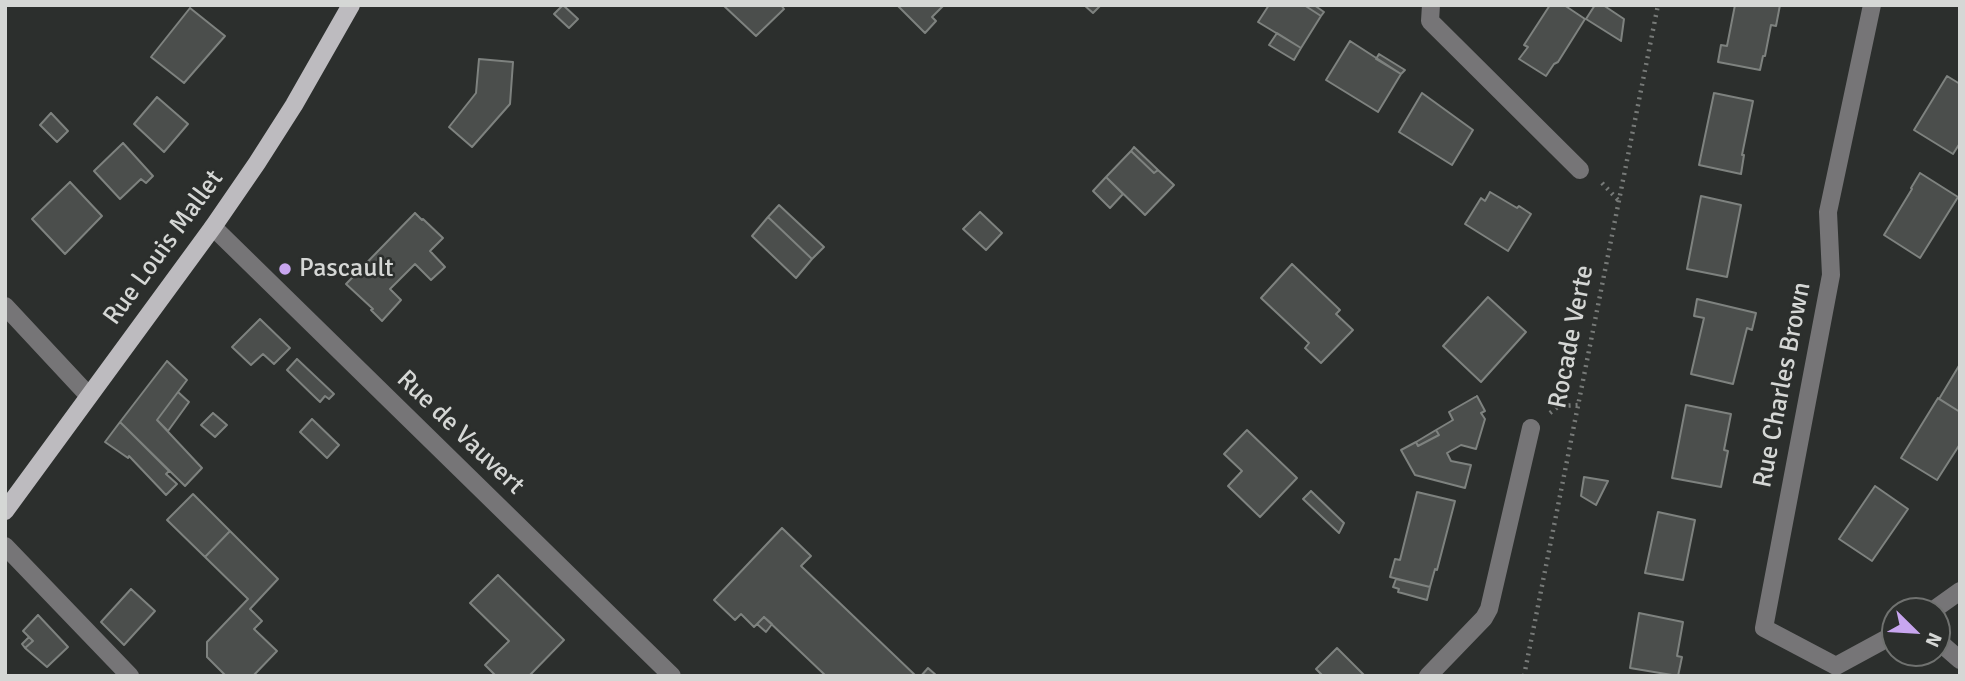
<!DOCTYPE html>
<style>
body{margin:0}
#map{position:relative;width:1965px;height:681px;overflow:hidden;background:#2c2f2d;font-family:Signika,sans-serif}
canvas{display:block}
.frame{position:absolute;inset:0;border:7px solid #d5d7d5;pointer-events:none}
.north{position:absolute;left:1881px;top:597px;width:70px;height:70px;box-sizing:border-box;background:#2c2f2d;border:2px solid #707270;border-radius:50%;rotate:114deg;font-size:19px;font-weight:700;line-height:28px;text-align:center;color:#d5d7d5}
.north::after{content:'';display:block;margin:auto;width:24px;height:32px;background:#c8a6ef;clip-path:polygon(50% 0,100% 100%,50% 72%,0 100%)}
</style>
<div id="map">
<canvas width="1965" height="681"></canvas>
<div class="frame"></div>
<div class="north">N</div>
</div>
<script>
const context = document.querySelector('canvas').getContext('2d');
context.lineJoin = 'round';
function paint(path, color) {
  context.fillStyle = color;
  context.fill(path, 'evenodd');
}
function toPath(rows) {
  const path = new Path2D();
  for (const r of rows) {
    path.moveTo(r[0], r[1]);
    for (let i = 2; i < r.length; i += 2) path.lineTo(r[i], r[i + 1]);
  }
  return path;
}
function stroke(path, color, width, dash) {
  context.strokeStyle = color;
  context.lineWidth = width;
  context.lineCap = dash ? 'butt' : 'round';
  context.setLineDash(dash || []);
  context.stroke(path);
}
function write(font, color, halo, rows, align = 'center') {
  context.font = font + ' Signika,sans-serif';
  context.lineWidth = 5;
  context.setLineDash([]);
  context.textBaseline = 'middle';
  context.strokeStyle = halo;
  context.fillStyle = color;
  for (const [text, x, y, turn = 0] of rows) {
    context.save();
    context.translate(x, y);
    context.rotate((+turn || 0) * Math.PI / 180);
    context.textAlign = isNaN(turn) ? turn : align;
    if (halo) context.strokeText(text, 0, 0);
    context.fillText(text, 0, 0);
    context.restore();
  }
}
const building = toPath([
 [563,5,578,19,569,28,554,14,563,5],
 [723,5,781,5,784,9,756,36,723,5],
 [897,5,944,5,932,17,936,21,925,33,897,5],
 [1084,5,1101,5,1093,13,1084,5],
 [1269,5,1304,5,1321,16,1301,48,1258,22,1269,5],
 [1304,5,1314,5,1324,12,1321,16,1304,5],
 [1550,5,1564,5,1585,19,1558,62,1554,64,1546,76,1519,59,1528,47,1524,45,1550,5],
 [1595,5,1603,5,1624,19,1621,41,1586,19,1595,5],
 [1735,5,1780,5,1776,26,1771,25,1765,56,1763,56,1760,70,1718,62,1721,45,1727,46,1735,5],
 [190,8,225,36,184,83,151,57,190,8],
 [1277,33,1301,48,1294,60,1269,45,1277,33],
 [1350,41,1401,74,1378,112,1326,80,1350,41],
 [1379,54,1405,70,1401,74,1376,59,1379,54],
 [479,59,513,62,510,104,472,147,449,127,476,93,479,59],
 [1947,76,1960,84,1960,143,1953,154,1914,130,1947,76],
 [1422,93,1473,130,1452,165,1399,132,1422,93],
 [1714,93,1753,101,1742,155,1744,155,1741,174,1699,165,1714,93],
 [157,97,188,124,164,152,134,124,157,97],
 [51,113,68,131,57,142,40,125,51,113],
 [123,143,153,176,146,183,141,179,120,199,94,171,123,143],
 [1134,147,1158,170,1154,173,1131,151,1134,147],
 [1131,151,1154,173,1158,170,1174,185,1145,215,1106,177,1131,151],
 [1920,173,1958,197,1920,258,1884,235,1912,189,1911,188,1920,173],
 [1106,177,1123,194,1110,208,1093,191,1106,177],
 [70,182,102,216,65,254,32,219,70,182],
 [1490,192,1517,208,1519,206,1531,214,1508,251,1465,224,1481,198,1485,201,1490,192],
 [1701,196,1741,205,1727,277,1687,269,1701,196],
 [779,205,824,247,812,259,768,217,779,205],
 [980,212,1002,233,986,250,963,229,980,212],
 [415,213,422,220,423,219,443,238,430,251,445,267,431,280,415,264,390,289,401,300,382,321,371,310,373,309,346,284,415,213],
 [768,217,812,259,796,278,752,236,768,217],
 [1292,264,1340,310,1336,314,1353,330,1321,363,1305,348,1309,343,1261,298,1292,264],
 [1488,297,1526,332,1481,382,1443,346,1488,297],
 [1697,299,1756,313,1752,330,1747,328,1733,384,1691,374,1704,318,1694,316,1697,299],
 [260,319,290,348,274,364,263,354,251,365,232,347,260,319],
 [297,359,334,394,329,399,325,396,320,402,287,370,297,359],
 [167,361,187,380,157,420,202,468,185,486,120,422,167,361],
 [1960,364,1960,412,1939,399,1960,364],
 [178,392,189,402,168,431,157,420,178,392],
 [1477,396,1485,411,1481,413,1485,419,1476,449,1461,445,1447,453,1451,461,1471,465,1465,488,1415,475,1401,450,1416,442,1418,446,1439,435,1436,430,1453,420,1449,412,1477,396],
 [1938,398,1960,412,1960,444,1937,480,1901,458,1938,398],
 [1686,405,1731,414,1724,450,1728,451,1721,487,1672,478,1686,405],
 [213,413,227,425,215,437,201,425,213,413],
 [312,419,339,445,327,458,300,432,312,419],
 [120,422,169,471,166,474,177,484,166,495,129,456,128,458,105,442,120,422],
 [1247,430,1297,478,1260,517,1228,486,1242,471,1224,454,1247,430],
 [1436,430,1439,435,1418,446,1416,442,1436,430],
 [1584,477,1608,481,1596,505,1581,496,1584,477],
 [1875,486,1908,509,1872,561,1839,539,1875,486],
 [1311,491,1344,523,1339,533,1303,499,1311,491],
 [1417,492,1455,501,1437,570,1435,569,1430,587,1390,577,1395,559,1400,560,1417,492],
 [193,494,230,531,205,557,167,520,193,494],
 [1658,512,1695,520,1683,580,1645,573,1658,512],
 [782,528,811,556,801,566,916,676,826,676,764,617,754,627,741,614,735,620,714,600,782,528],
 [230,531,278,579,250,609,262,621,254,629,277,651,253,676,226,676,207,657,207,642,248,599,205,557,230,531],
 [498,575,564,640,529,676,496,676,485,665,509,641,470,603,498,575],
 [1396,579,1430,587,1427,600,1398,592,1399,589,1393,587,1396,579],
 [131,589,155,611,124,645,101,622,131,589],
 [1639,613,1683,622,1677,656,1682,657,1678,676,1630,668,1639,613],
 [38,615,68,647,47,667,25,648,33,641,23,631,38,615],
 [764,617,772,624,766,632,757,624,764,617],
 [29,637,33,641,25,648,22,644,29,637],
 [1337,648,1365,676,1323,676,1316,669,1337,648],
 [928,668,937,676,921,676,928,668]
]);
const path = toPath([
 [1602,183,1619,201],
 [1550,413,1559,406,1578,405],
 [1524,676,1658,5]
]);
const minor = toPath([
 [1431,5,1430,21,1580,170],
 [1872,5,1828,212,1831,275,1764,628,1836,666,1895,634],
 [213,227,672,676],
 [5,306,89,396],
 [5,546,130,676],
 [1932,611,1960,591],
 [1937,640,1960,660],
 [1428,676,1484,618,1489,609,1531,428]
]);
const major = toPath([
 [5,511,213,227,257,163,294,105,351,5]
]);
const markers = [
 [285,269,7,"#c8a6ef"]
];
const streetNames = [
 ["Rue Louis Mallet",164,248,-54],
 ["Rocade Verte",1572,337,-79],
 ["Rue Charles Brown",1783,385,-79],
 ["Rue de Vauvert",460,433,44]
];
const poiNames = [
 ["Pascault",299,269]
];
paint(building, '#4b4e4c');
stroke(building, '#7e827f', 2);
stroke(path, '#777a78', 4.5, [2, 5]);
stroke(minor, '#767577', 18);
stroke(major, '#bdbbbf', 18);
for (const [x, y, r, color] of markers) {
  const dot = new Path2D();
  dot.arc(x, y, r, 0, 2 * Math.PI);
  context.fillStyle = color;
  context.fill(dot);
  stroke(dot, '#2c2f2d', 2.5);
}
write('26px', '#d5d7d5', '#2c2f2d', streetNames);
write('26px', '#d5d7d5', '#2c2f2d', poiNames, 'left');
</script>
